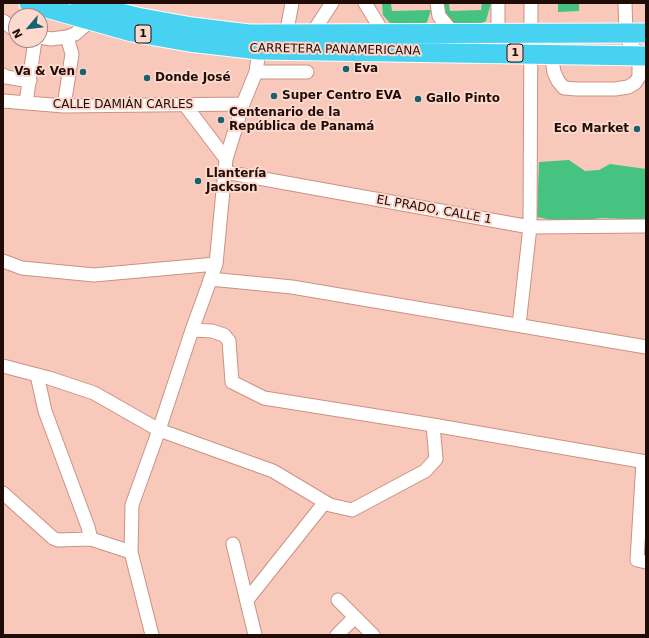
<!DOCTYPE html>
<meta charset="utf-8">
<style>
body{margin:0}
#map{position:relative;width:649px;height:638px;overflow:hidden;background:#f8c8ba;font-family:"DejaVu Sans",sans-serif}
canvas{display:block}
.frame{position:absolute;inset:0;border:4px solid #200c06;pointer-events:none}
.north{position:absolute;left:8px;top:8px;width:40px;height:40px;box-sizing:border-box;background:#fdd8cd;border:1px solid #a5867d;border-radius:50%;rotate:242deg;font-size:11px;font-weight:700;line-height:16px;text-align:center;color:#200c06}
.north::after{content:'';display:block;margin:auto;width:14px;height:18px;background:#196070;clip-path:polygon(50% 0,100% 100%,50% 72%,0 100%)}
</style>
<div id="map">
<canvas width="649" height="638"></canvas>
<div class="frame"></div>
<div class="north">N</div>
</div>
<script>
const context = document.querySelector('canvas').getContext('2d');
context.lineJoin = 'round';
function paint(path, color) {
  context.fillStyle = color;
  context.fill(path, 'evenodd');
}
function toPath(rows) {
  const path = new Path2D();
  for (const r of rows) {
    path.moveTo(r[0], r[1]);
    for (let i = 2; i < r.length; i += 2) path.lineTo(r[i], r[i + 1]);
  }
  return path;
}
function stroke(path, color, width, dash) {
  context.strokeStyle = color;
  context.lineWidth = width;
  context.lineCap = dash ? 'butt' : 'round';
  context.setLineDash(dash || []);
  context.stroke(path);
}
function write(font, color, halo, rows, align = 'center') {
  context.font = font + ' "DejaVu Sans",sans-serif';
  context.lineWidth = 4;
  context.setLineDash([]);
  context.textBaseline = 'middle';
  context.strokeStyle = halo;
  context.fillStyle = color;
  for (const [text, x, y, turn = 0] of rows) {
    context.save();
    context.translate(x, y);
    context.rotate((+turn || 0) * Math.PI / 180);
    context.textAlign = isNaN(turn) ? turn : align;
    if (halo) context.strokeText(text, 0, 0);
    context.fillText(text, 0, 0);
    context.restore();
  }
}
const green = toPath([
 [482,3,491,3,486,21,473,27,454,28,441,15,441,4,449,4,450,11,481,10],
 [558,3,579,3,579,11,558,12],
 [382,4,391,4,392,11,431,10,427,22,415,28,395,29,383,15],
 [569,160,585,171,599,170,610,164,646,169,646,220,602,218,562,222,537,217,539,162]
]);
const minor = toPath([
 [365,3,384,34],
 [437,3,439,16,454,34],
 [3,21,16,31],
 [498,34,498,3],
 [286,35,292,3],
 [311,35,332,3],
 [40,37,51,39,67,37,75,34,91,20],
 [551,54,554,72,558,81,564,88,577,89,615,89,628,87,635,83,639,77,639,55,629,42,626,33,625,3],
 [256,72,307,72],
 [3,75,6,77,30,81],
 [3,101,64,106,243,104],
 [26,103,35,40],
 [185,105,226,159],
 [64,106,72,54,67,37],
 [225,172,530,227,646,226],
 [3,261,22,268,94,275,216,264],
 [210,279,292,287,646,347],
 [519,325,530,227,531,3],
 [192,330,212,331,224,335,229,341,232,382,264,398,433,425,646,462],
 [3,366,49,378,94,393,159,430,273,471,330,505,352,510,425,471,436,459,433,425],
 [37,375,45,411,88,527,91,539],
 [643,462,637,560,646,562],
 [3,493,53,538,58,540,91,539,131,552],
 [233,544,255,635],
 [247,600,325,502],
 [338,600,373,635],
 [152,635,131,552,132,505,159,430,192,330,216,264,226,159,243,104,256,72,259,50],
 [337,635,355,617]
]);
const highway = toPath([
 [29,3,132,32,189,42,259,50,646,56],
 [80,3,137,17,192,27,249,34,646,33]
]);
const markers = [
 [346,69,4,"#196070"],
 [83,72,4,"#196070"],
 [147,78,4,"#196070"],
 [274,96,4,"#196070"],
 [418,99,4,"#196070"],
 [221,120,4,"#196070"],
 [637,129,4,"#196070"],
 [198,181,4,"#196070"]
];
const shields = [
 [143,34,16],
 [515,53,16]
];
const shieldNames = [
 ["1",143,34],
 ["1",515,53]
];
const streetNames = [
 ["CARRETERA PANAMERICANA",335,50,1],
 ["CALLE DAMIÁN CARLES",123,105],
 ["EL PRADO, CALLE 1",434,210,10]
];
const poiNames = [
 ["Eva",354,69],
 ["Va & Ven",75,72,"right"],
 ["Donde José",155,78],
 ["Super Centro EVA",282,96],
 ["Gallo Pinto",426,99],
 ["Centenario de la",229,113],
 ["República de Panamá",229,127],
 ["Eco Market",629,129,"right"],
 ["Llantería",206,174],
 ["Jackson",206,188]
];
paint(green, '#46c281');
stroke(minor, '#cb9282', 15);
stroke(highway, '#fff', 21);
stroke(minor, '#fff', 13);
stroke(highway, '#48d2f2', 19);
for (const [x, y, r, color] of markers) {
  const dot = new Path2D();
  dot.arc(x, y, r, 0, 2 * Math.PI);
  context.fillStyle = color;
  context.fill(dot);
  stroke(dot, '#fdd8cd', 1.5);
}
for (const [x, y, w] of shields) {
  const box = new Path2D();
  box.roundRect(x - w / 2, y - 9, w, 18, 3);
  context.fillStyle = '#fdd8cd';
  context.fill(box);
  stroke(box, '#200c06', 1);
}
write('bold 11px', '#200c06', null, shieldNames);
write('12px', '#200c06', '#fdd8cd', streetNames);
write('bold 12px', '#200c06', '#fdd8cd', poiNames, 'left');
</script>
